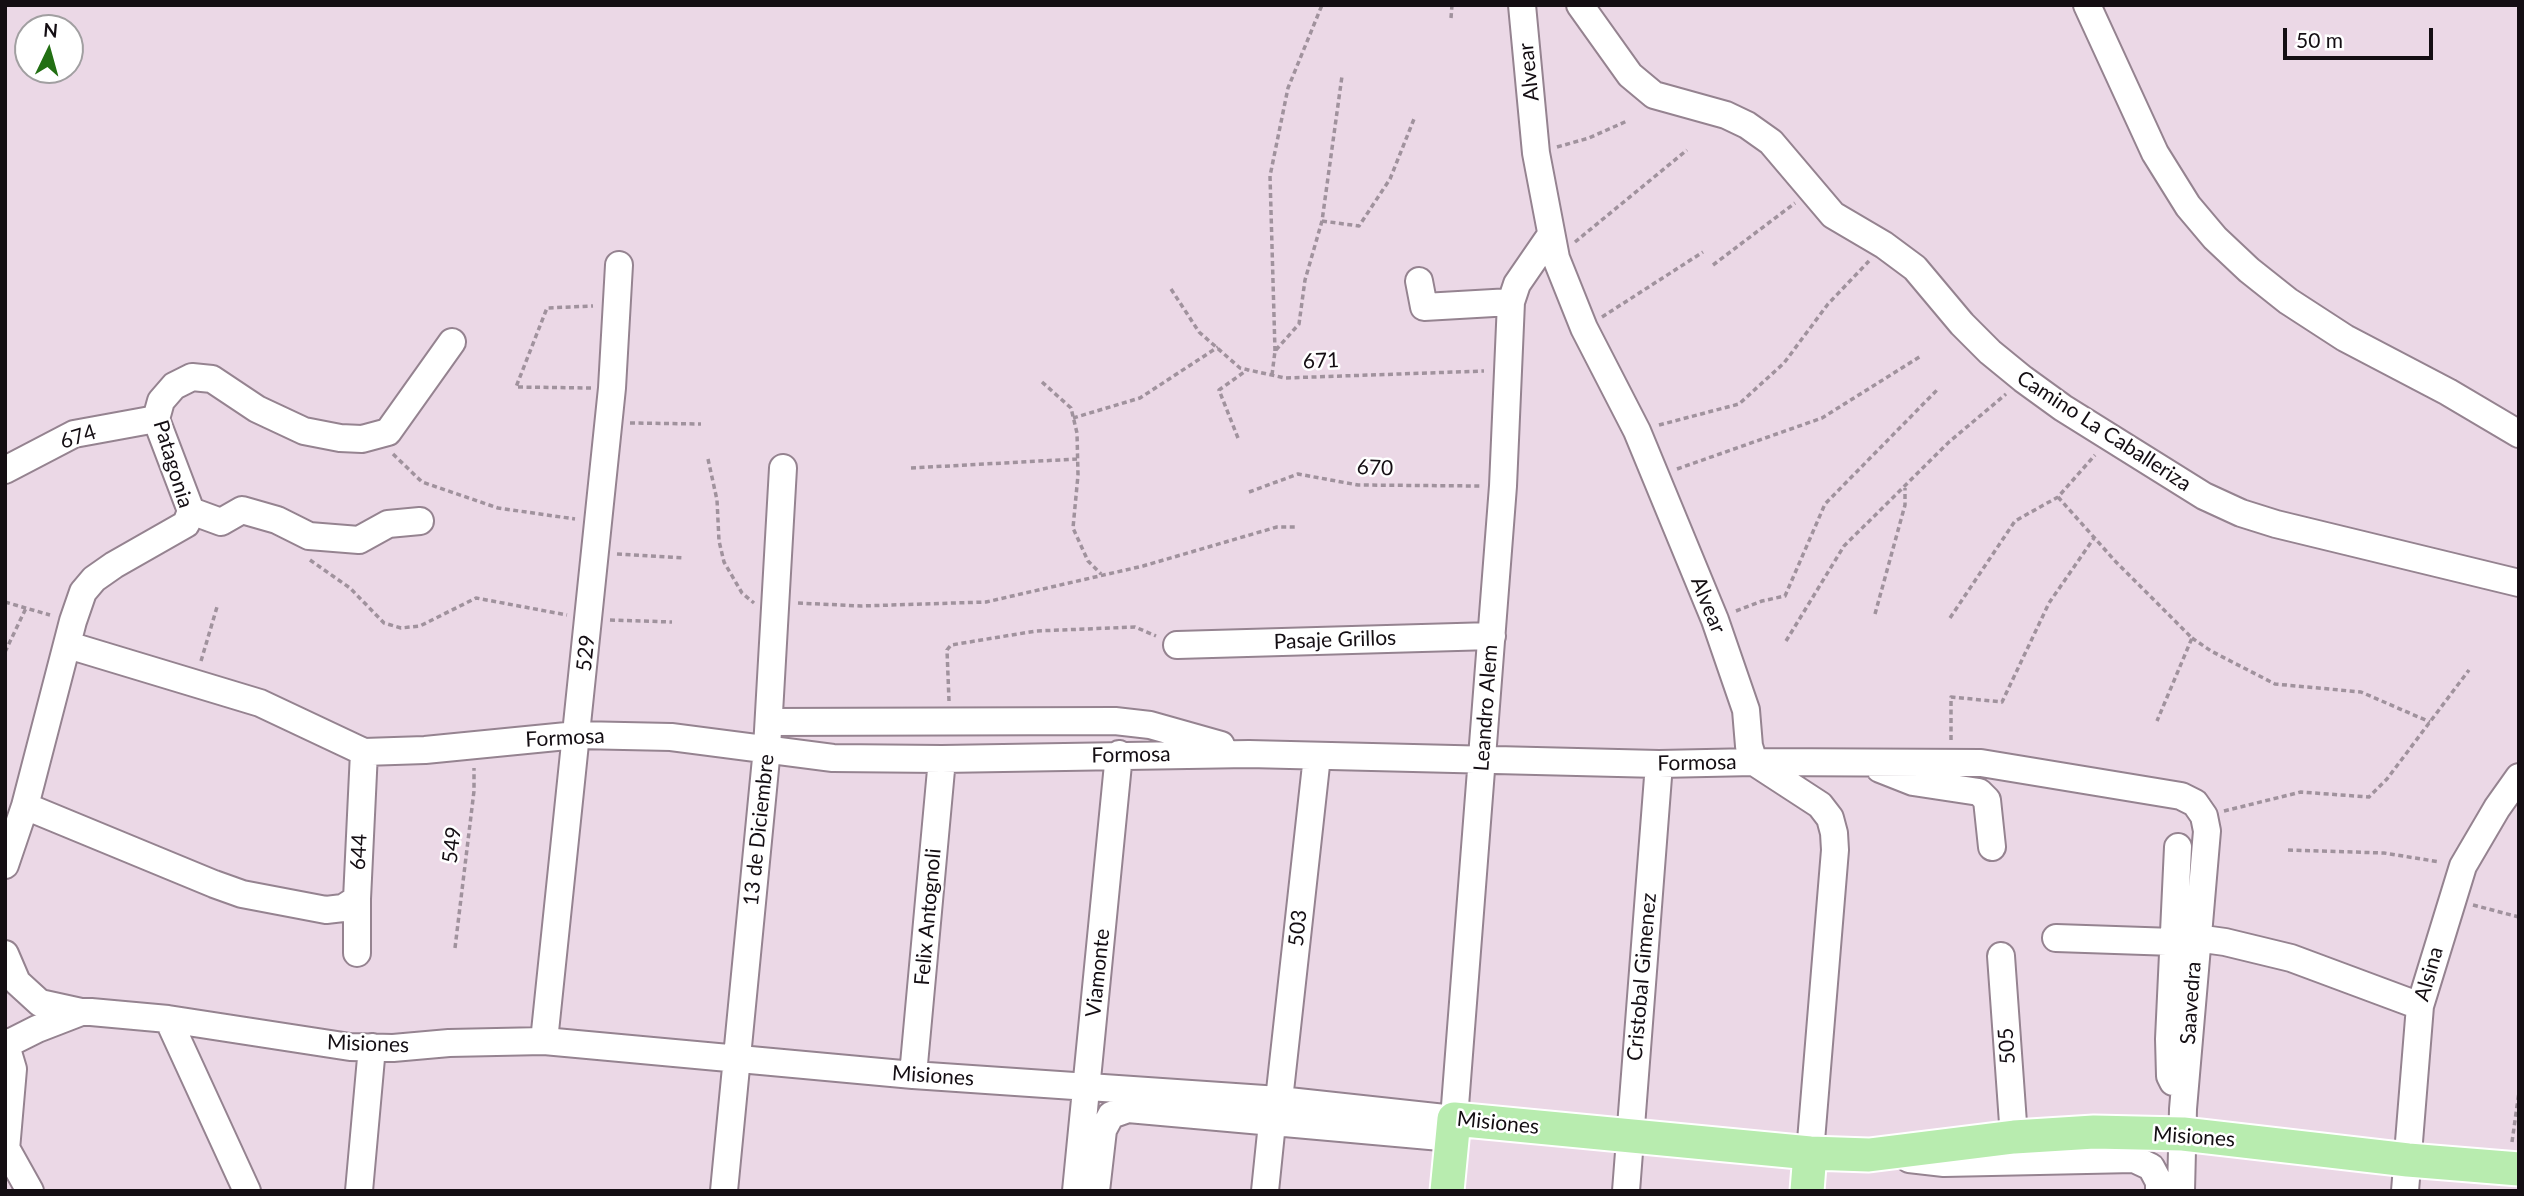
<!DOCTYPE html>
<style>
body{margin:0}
#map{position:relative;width:2524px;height:1196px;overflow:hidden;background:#ebd8e6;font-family:Lato,sans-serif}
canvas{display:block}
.frame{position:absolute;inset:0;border:7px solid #140e13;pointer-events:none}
.north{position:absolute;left:14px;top:14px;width:70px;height:70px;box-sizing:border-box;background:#fff;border:2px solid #a19fa1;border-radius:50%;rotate:5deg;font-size:19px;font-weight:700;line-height:28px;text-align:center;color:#140e13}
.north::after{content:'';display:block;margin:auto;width:24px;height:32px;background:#226f13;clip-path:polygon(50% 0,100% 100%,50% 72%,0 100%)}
.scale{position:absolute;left:2283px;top:28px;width:150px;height:32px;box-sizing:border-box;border:4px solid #140e13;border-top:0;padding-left:9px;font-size:21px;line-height:24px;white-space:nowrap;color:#140e13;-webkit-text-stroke:5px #fff;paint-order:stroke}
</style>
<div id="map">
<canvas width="2524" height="1196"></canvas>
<div class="frame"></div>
<div class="north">N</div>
<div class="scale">50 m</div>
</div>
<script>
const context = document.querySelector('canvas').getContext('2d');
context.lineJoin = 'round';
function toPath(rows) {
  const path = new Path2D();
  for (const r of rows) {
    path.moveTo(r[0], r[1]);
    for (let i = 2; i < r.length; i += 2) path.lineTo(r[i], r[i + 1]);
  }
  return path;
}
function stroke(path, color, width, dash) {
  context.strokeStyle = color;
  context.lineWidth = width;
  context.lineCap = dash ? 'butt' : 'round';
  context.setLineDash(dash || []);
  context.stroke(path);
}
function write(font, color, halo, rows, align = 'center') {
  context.font = font + ' Lato,sans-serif';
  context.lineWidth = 5;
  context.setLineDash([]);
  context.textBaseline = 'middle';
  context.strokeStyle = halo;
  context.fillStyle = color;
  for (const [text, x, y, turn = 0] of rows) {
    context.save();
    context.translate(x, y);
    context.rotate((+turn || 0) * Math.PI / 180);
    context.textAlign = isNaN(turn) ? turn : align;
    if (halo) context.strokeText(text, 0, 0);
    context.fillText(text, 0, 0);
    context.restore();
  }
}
const path = toPath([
 [1451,18,1452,5],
 [1557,147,1589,138,1627,121],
 [1322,221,1359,226,1390,179,1414,119],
 [1575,242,1687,150],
 [1713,265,1795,203],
 [1171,289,1199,332,1240,368,1285,378,1484,371],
 [1602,317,1703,252],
 [1275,351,1270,176,1288,88,1322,5],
 [1272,375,1275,351,1299,324,1305,280,1322,221,1342,76],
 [1042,382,1071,408,1077,433,1078,475,1073,528,1088,561,1101,574],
 [591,388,516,387,547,308,593,306],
 [1073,418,1140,398,1218,347],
 [630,423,701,424],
 [1659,425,1739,404,1784,363,1828,304,1869,261],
 [1238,438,1219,390,1247,370],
 [393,454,422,482,498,508,575,519],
 [708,459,717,500,719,541,724,562,742,593,754,603],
 [911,468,1077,459],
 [1677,469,1822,418,1921,356],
 [1249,492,1298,474,1358,485,1481,486],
 [2058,497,2116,562,2192,638,2157,721],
 [617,554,684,558],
 [310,560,350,588,384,623,401,628,420,626,476,598,567,615],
 [5,602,50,615],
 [798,603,861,606,986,602,1143,566,1277,527,1297,527],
 [1736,611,1762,601,1785,596,1825,504,1937,390],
 [1875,614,1905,505,1905,488],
 [1950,618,2015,521,2058,497,2095,455],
 [610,620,672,622],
 [2192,638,2211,651,2275,684,2361,692,2430,722],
 [1786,641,1844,546,1949,442,2006,394],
 [5,652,26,608],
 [201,661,217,607],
 [949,701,947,650,951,645,1036,631,1135,627,1156,636],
 [1951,740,1951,697,2002,702,2049,603,2094,538],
 [2224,811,2301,792,2369,797,2387,779,2469,670],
 [2288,850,2384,853,2440,862],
 [2473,905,2519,917],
 [455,948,474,791,474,768],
 [2512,1142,2519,1092]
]);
const minor = toPath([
 [1522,5,1536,153,1556,258,1584,328,1637,431,1715,620,1746,710,1749,746,1754,762,1820,805,1830,818,1834,833,1835,850,1810,1153],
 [1580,5,1630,75,1654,95,1726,115,1747,125,1771,142,1833,215,1884,245,1915,268,1962,324,1990,352,2023,379,2063,408,2204,496,2241,513,2276,524,2519,583],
 [2087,5,2155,153,2188,206,2215,238,2249,270,2288,301,2345,338,2448,392,2519,434],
 [1419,281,1424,307,1511,302],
 [5,470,74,434,156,419],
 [191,511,221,522,242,510,277,520,309,536,359,540,388,524,420,521],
 [68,645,260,703,364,752,425,750,577,735,671,737,833,758,942,759,1249,754,1659,764,1754,762,1981,763,2181,796,2195,803,2204,816,2207,831,2183,1109,2181,1191],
 [1177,645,1492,636],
 [769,722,1115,721,1150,725,1221,745],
 [1880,769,1913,782,1979,792,1987,800,1992,847],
 [25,806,214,884,242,894,326,910,343,908,357,899],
 [5,865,25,806,73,621,83,592,94,579,114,565,186,524,191,511,156,419,161,401,174,386,192,377,212,379,257,409,304,431,340,438,362,439,388,432,452,342],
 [2056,938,2174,942],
 [2196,938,2225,942,2291,958,2420,1006],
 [357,953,357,899,364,752],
 [5,954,17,982,40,1003,81,1012],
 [2001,956,2014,1137],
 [168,1019,247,1191],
 [544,1041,612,388,619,265],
 [5,1042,13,1069,5,1161],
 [5,1045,37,1029,81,1012,91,1012,168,1019,350,1047,393,1048,449,1043,544,1041,913,1075,1279,1100,1454,1119,1503,486,1511,302,1517,284,1550,236],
 [913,1075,942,759],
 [2173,1082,2170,1076,2169,1039,2178,847],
 [1279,1100,1317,756],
 [6,1148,30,1191],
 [1909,1159,1944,1163,2134,1159,2151,1167,2159,1182,2159,1191],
 [359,1191,372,1047],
 [724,1191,767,748,783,468],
 [1076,1191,1119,754],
 [1096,1191,1103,1130,1111,1115,1128,1109,1452,1138],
 [1265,1191,1272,1123],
 [1626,1191,1659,764],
 [2405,1191,2420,1006,2463,866,2497,808,2519,777]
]);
const major = toPath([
 [1447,1191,1454,1119,1810,1153,1869,1155,2014,1137,2094,1132,2183,1134,2408,1160,2519,1169],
 [1807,1191,1810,1153]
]);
const streetNames = [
 ["Alvear",1529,72,-96],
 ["671",1321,361,-2],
 ["Camino La Caballeriza",2104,431,33],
 ["674",78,437,-18],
 ["Patagonia",173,464,73],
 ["670",1375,468,2],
 ["Alvear",1708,605,68],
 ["Pasaje Grillos",1335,640,-2],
 ["529",586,653,-84],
 ["Leandro Alem",1486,708,-86],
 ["Formosa",565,738,-3],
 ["Formosa",1131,755,-1],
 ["Formosa",1697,763,-1],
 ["13 de Diciembre",759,830,-84],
 ["549",452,845,-83],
 ["644",359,852,-87],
 ["Felix Antognoli",928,917,-85],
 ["503",1298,928,-84],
 ["Viamonte",1098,973,-84],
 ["Alsina",2429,974,-74],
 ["Cristobal Gimenez",1642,977,-85],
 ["Saavedra",2191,1003,-86],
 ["Misiones",368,1044,2],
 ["505",2007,1046,-94],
 ["Misiones",933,1076,4],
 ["Misiones",1498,1123,6],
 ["Misiones",2194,1137,4]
];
stroke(minor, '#958390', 30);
stroke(major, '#fff', 37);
stroke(path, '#a0929d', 3.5, [5, 3.5]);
stroke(minor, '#fff', 26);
stroke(major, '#b8ecaf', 33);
write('21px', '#140e13', '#fff', streetNames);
</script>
